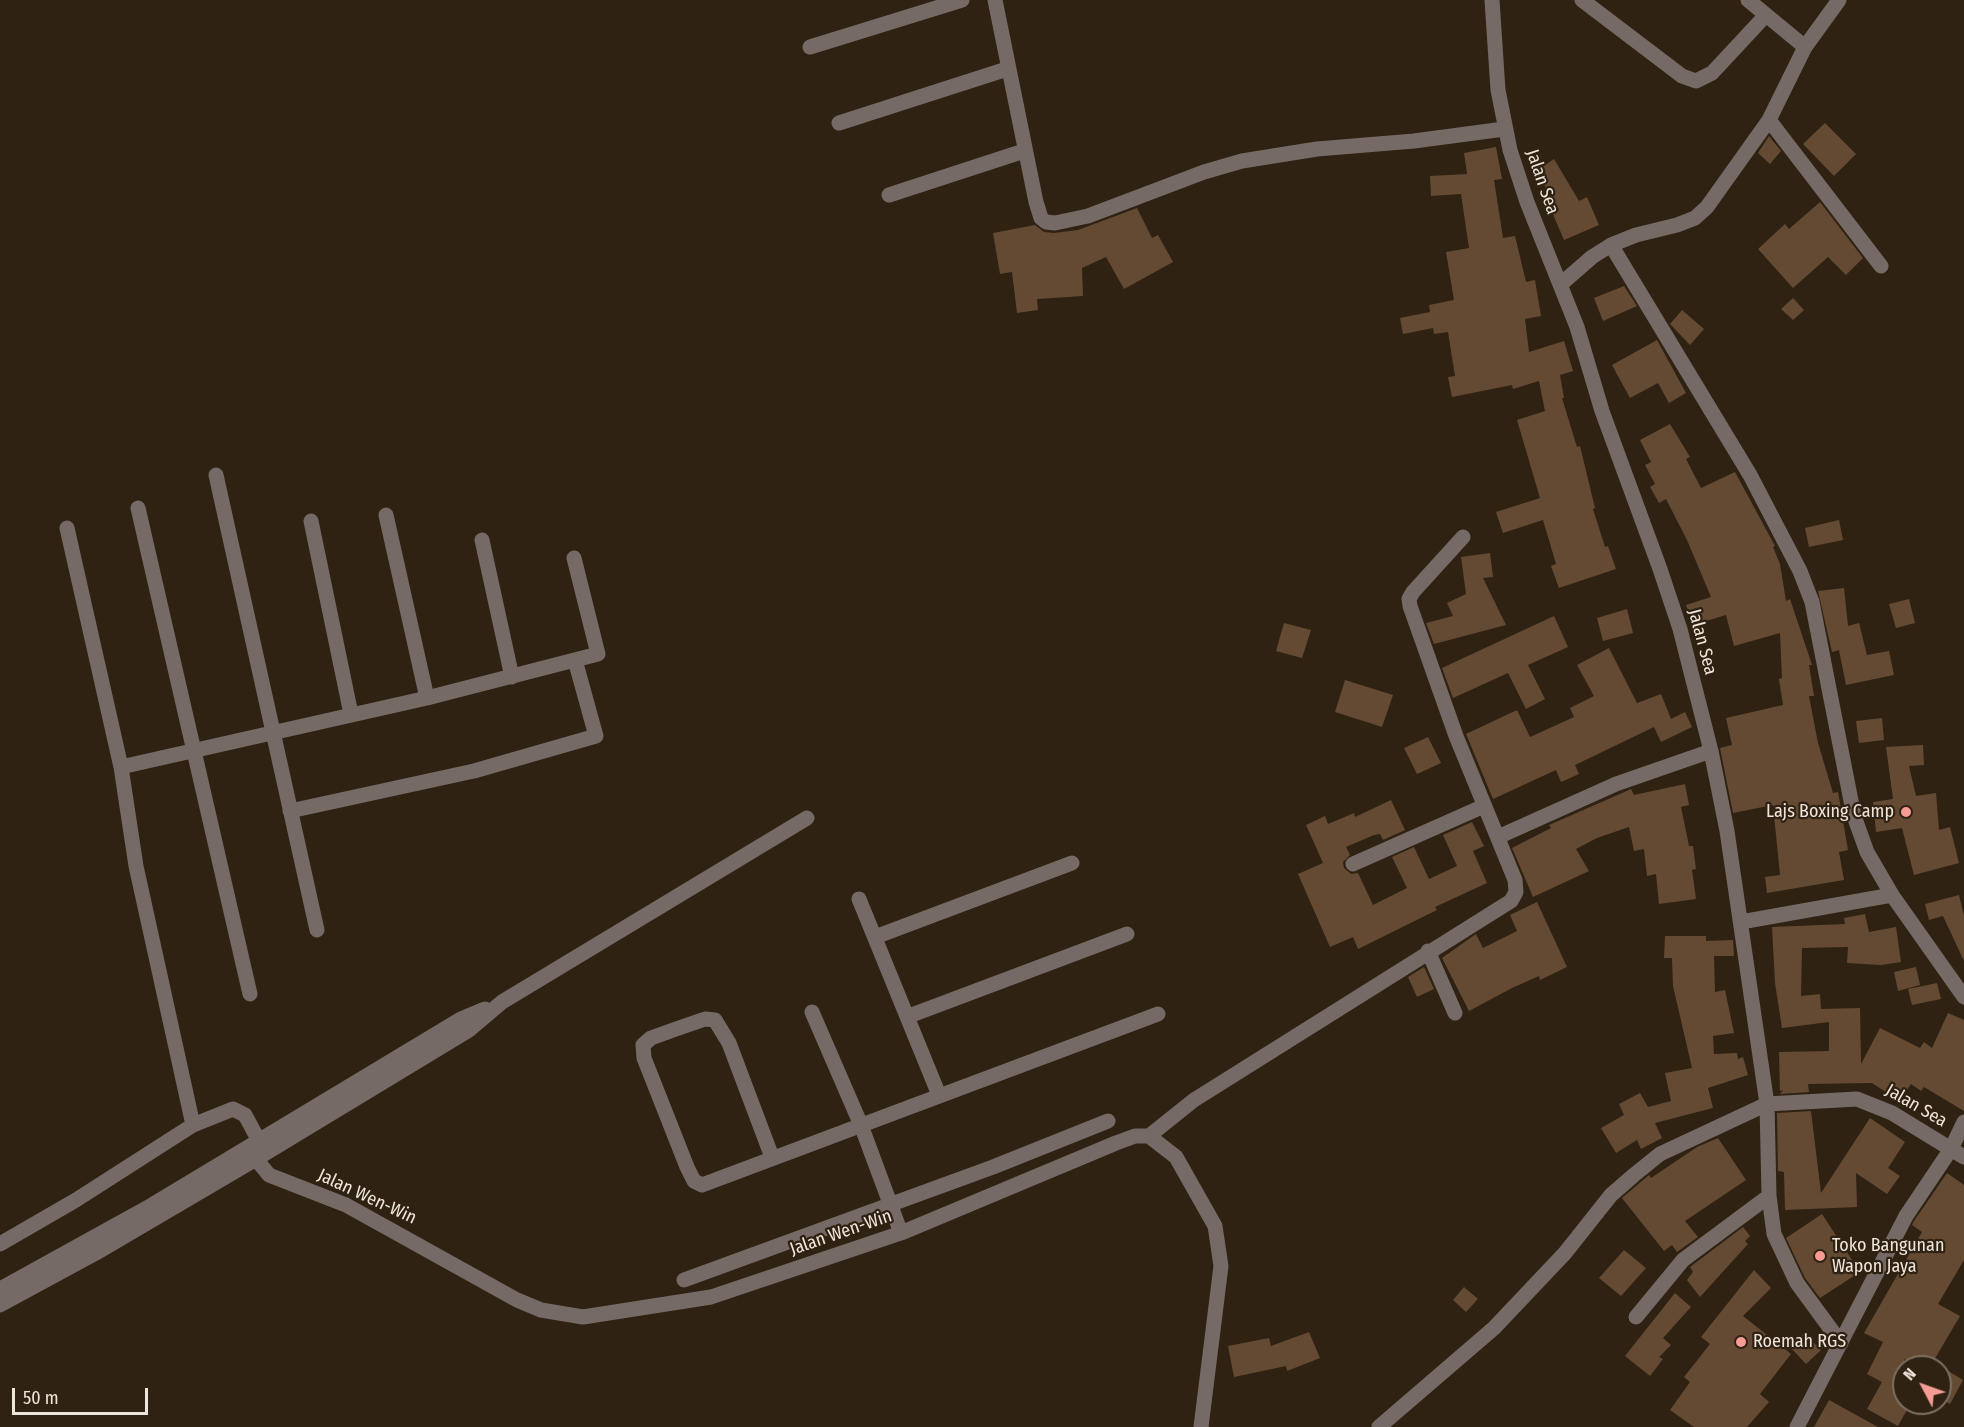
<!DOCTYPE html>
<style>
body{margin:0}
#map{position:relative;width:1964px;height:1427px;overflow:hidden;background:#2f2212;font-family:"Fira Sans Condensed",sans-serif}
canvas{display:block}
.north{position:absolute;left:1892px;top:1355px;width:60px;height:60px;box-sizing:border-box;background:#2f2212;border:2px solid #7b7062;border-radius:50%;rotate:311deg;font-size:16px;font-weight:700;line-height:24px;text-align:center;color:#eee5db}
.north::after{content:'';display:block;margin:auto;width:21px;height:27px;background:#f59c95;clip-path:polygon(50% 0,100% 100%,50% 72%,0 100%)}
.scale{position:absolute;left:12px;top:1388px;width:136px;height:27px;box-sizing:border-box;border:3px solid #eee5db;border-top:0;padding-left:8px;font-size:18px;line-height:21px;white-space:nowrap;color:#eee5db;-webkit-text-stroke:4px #2f2212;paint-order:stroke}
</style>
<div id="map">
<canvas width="1964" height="1427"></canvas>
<div class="north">N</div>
<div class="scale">50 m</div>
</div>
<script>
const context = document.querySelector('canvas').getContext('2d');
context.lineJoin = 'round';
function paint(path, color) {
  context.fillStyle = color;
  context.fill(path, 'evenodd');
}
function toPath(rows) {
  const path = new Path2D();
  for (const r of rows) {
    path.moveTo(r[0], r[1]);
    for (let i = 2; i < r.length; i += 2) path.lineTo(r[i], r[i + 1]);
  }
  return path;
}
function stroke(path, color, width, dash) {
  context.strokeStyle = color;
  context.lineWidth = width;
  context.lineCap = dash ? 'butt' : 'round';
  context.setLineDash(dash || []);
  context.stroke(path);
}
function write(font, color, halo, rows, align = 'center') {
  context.font = font + ' "Fira Sans Condensed",sans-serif';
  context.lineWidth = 4.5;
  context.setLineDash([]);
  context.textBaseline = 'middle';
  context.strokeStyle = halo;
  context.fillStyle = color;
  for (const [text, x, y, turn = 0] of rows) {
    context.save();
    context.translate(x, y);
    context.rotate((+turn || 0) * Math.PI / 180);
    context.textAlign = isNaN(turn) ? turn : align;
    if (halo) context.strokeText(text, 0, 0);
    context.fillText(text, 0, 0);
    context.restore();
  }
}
const building = toPath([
 [1825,123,1856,154,1834,176,1803,144],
 [1769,136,1781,151,1770,164,1758,153],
 [1496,147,1502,179,1494,180,1503,238,1515,236,1526,282,1535,280,1541,316,1525,319,1529,352,1564,341,1573,371,1560,375,1564,398,1562,398,1577,447,1580,446,1595,508,1593,509,1605,547,1608,546,1616,569,1559,588,1551,566,1556,564,1543,520,1503,533,1496,512,1540,498,1517,420,1545,411,1539,381,1513,389,1512,385,1452,397,1448,377,1455,376,1448,332,1434,334,1433,328,1403,334,1400,318,1430,312,1429,305,1454,300,1446,252,1469,248,1461,194,1431,196,1430,176,1467,174,1464,153],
 [1554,159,1579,201,1587,197,1599,225,1564,240,1552,212,1559,210,1536,171],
 [1820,202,1863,258,1846,275,1828,257,1793,288,1758,249,1785,224,1789,229],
 [1137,208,1152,238,1158,235,1173,262,1124,289,1106,257,1082,268,1083,296,1037,299,1038,310,1017,313,1012,272,1000,274,993,233,1035,225,1044,232,1054,233,1078,230],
 [1624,286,1637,306,1603,321,1594,298],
 [1793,298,1804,310,1793,320,1781,309],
 [1682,310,1704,329,1690,345,1670,324],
 [1657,340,1686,393,1669,403,1658,383,1630,398,1612,365],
 [1670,424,1690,457,1686,459,1701,488,1735,472,1775,546,1773,547,1780,564,1786,601,1790,599,1812,665,1809,665,1814,696,1809,696,1818,743,1833,793,1838,792,1848,850,1839,852,1844,880,1767,893,1765,877,1780,875,1773,805,1733,813,1720,748,1732,745,1726,718,1783,705,1779,679,1782,678,1780,633,1734,646,1726,615,1693,625,1686,605,1711,597,1687,540,1666,499,1659,503,1650,487,1655,484,1645,465,1651,462,1640,440],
 [1839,520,1843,540,1809,547,1805,528],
 [1490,553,1493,577,1483,578,1506,625,1434,644,1426,623,1453,616,1447,603,1466,594,1461,557],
 [1844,588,1848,626,1859,623,1867,655,1889,651,1894,675,1846,685,1839,650,1832,652,1818,591],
 [1909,599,1915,623,1896,628,1889,604],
 [1627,609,1633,633,1603,641,1597,618],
 [1554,616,1568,647,1528,665,1545,699,1526,709,1508,673,1453,698,1442,668],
 [1284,623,1311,630,1302,658,1276,651],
 [1609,648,1637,703,1661,694,1671,719,1685,712,1692,727,1661,742,1654,727,1575,765,1579,774,1561,782,1556,770,1493,799,1466,734,1517,710,1530,737,1574,717,1570,708,1594,696,1577,665],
 [1345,680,1393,695,1382,727,1335,712],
 [1882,718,1884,740,1859,743,1856,721],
 [1428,737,1441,763,1417,774,1404,748],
 [1923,745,1924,765,1909,766,1916,796,1936,793,1939,830,1950,827,1959,863,1914,875,1902,828,1876,832,1873,802,1893,799,1886,747],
 [1685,784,1689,805,1681,807,1689,846,1693,846,1696,869,1692,870,1696,899,1659,904,1656,874,1647,876,1644,849,1634,851,1629,827,1597,838,1576,849,1589,871,1533,897,1512,848,1551,828,1549,825,1629,790,1631,789,1634,795],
 [1391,800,1405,830,1383,840,1380,834,1374,835,1346,847,1350,855,1343,862,1344,868,1351,874,1358,873,1373,905,1407,888,1392,857,1414,847,1429,879,1457,866,1443,835,1472,822,1484,846,1473,851,1487,883,1435,907,1437,910,1358,949,1353,937,1330,947,1298,874,1323,863,1306,825,1325,816,1328,824,1354,813,1355,817],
 [1959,895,1964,916,1964,961,1943,916,1929,920,1925,904],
 [1537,902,1567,967,1540,980,1539,976,1512,988,1469,1011,1442,958,1476,934,1483,948,1517,931,1510,915],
 [1865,914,1869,932,1896,927,1901,962,1881,965,1847,963,1848,947,1802,948,1801,996,1820,994,1821,1009,1860,1008,1861,1064,1880,1028,1920,1048,1924,1042,1932,1048,1948,1013,1964,1020,1964,1111,1924,1087,1921,1091,1911,1084,1900,1101,1872,1083,1808,1084,1809,1092,1780,1094,1783,1090,1780,1091,1779,1052,1829,1051,1829,1022,1782,1028,1775,983,1772,927,1845,924,1844,918],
 [1665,936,1706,936,1706,941,1733,940,1734,956,1714,956,1715,992,1725,990,1734,1033,1713,1036,1714,1054,1737,1053,1738,1059,1743,1057,1748,1075,1708,1088,1713,1108,1655,1123,1662,1138,1641,1149,1637,1140,1616,1153,1601,1128,1624,1115,1619,1104,1640,1093,1648,1107,1671,1101,1665,1073,1692,1068,1673,986,1672,958,1664,958],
 [1424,967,1434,989,1417,997,1408,977],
 [1916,967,1920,985,1898,991,1894,972],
 [1937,983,1941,999,1912,1005,1908,989],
 [1811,1111,1821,1193,1870,1118,1905,1142,1888,1168,1900,1176,1887,1194,1856,1173,1857,1207,1785,1210,1784,1172,1778,1171,1777,1113],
 [1718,1138,1746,1180,1685,1221,1698,1237,1677,1252,1672,1245,1664,1251,1622,1198,1649,1175,1651,1178,1697,1147],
 [1947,1173,1964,1185,1964,1260,1938,1304,1960,1316,1930,1367,1921,1367,1904,1359,1904,1404,1909,1406,1898,1426,1867,1409,1882,1382,1867,1374,1883,1342,1864,1333,1922,1232,1912,1225,1914,1221],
 [1822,1214,1860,1272,1820,1298,1805,1278,1786,1238],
 [1743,1227,1750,1236,1745,1241,1748,1244,1700,1297,1687,1280,1693,1272,1690,1267],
 [1624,1250,1646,1268,1621,1296,1599,1278],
 [1754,1270,1771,1288,1743,1316,1791,1354,1760,1394,1769,1402,1747,1427,1694,1427,1670,1410,1690,1382,1684,1377,1710,1344,1701,1337],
 [1464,1287,1478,1299,1466,1312,1453,1300],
 [1675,1293,1691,1307,1663,1338,1671,1345,1659,1357,1663,1359,1650,1376,1625,1356],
 [1309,1332,1320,1358,1287,1371,1286,1366,1234,1377,1228,1346,1269,1338,1271,1346],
 [1804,1333,1821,1350,1806,1364,1790,1347],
 [1940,1366,1963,1380,1950,1404,1940,1398],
 [1829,1400,1878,1427,1814,1427]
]);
const minor = toPath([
 [995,0,1036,202,1041,218,1046,222,1055,223,1088,216,1204,172,1242,161,1317,149,1414,141,1504,129],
 [1492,0,1498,90,1510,150,1527,202,1577,327,1602,411,1660,569,1680,629,1711,751,1727,831,1767,1104,1857,1099,1892,1113,1964,1157],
 [1582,0,1682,76,1696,81,1712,73,1766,15],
 [1748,0,1805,47],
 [810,47,962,0],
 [1769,120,1881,266],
 [839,123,1007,69],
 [889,195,1024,151],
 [1611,245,1750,475,1800,571,1812,602,1854,816,1867,852,1892,895,1964,997],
 [1561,284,1592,257,1611,245,1636,235,1677,225,1695,218,1707,207,1769,120,1805,47,1839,0],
 [216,475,317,930],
 [138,508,250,994],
 [386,515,427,698],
 [311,521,351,714],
 [67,528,121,767,136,866,193,1125],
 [482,540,512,677],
 [121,767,427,698,598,654,574,558],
 [290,811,474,771,596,736,575,660],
 [1498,837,1616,784,1711,751],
 [1353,864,1484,806],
 [859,899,939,1095],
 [1741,922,1892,895],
 [875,937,1072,863],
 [1428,951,1455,1013],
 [812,1012,861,1125,901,1233],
 [909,1016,1127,934],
 [1149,1136,1194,1100,1511,901,1516,892,1515,880,1456,736,1410,606,1409,599,1413,592,1463,537],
 [772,1157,729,1043,715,1020,705,1019,676,1029,651,1038,643,1045,644,1058,687,1167,694,1181,702,1185,1158,1014],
 [256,1159,269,1175,346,1205,517,1300,541,1310,583,1317,711,1297,901,1233,1116,1143,1135,1136,1149,1136,1176,1157,1215,1226,1221,1266,1201,1427],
 [0,1244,76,1200,193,1125,233,1109,245,1115,259,1141],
 [684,1280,993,1167,1108,1121],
 [0,1289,152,1205,461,1019,485,1009],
 [0,1305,96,1253,256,1159,469,1030,502,1002,807,818],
 [1636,1317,1683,1260,1769,1196],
 [1379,1427,1494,1328,1565,1253,1611,1195,1634,1175,1660,1154,1767,1104,1769,1196,1774,1234,1797,1283,1841,1343],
 [1797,1427,1906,1216,1951,1149,1964,1122]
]);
const markers = [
 [1906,812,6,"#f59c95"],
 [1820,1256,6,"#f59c95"],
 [1741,1342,6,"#f59c95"]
];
const streetNames = [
 ["Jalan Sea",1542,182,71],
 ["Jalan Sea",1702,642,75],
 ["Jalan Sea",1916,1106,30],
 ["Jalan Wen-Win",367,1197,25],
 ["Jalan Wen-Win",841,1233,-19]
];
const poiNames = [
 ["Lajs Boxing Camp",1894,812,"right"],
 ["Toko Bangunan",1832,1246],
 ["Wapon Jaya",1832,1267],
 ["Roemah RGS",1753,1342]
];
paint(building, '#644a33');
stroke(minor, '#756a66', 15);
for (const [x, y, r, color] of markers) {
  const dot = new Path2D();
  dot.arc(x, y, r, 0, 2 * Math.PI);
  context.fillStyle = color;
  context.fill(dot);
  stroke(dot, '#2f2212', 2);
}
write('18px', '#eee5db', '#2f2212', streetNames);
write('18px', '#eee5db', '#2f2212', poiNames, 'left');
</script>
